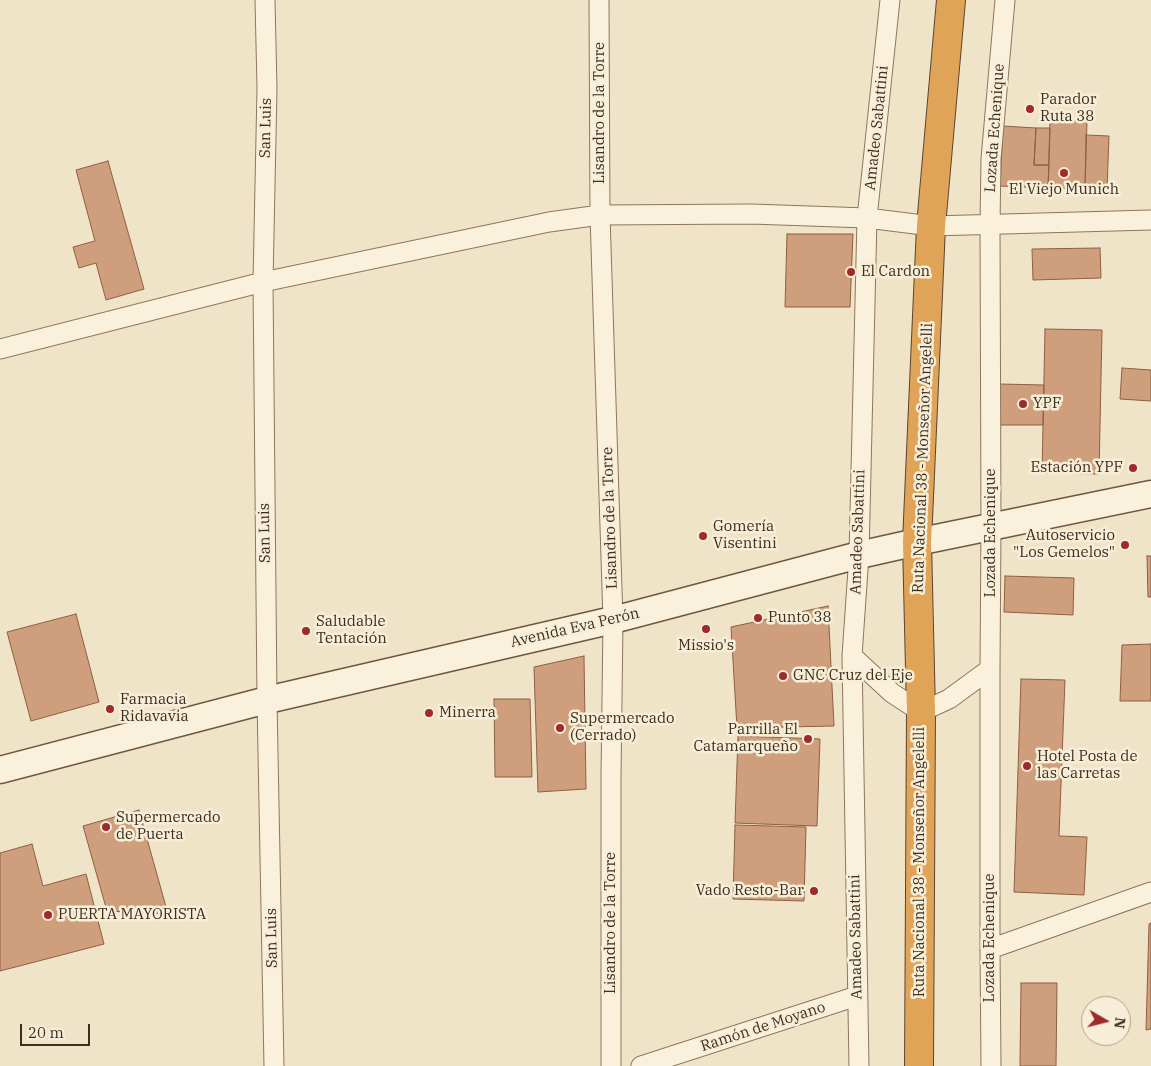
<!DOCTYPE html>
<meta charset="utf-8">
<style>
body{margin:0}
#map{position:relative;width:1151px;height:1066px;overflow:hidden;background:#f0e4c8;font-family:"IBM Plex Serif",serif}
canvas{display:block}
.north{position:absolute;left:1081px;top:996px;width:50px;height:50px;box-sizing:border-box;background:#f7eed8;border:1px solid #ada18e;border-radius:50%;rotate:98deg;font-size:14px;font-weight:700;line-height:20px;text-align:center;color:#3d2e20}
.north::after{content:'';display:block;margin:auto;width:18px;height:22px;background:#9e2a2b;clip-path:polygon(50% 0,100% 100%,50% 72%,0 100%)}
.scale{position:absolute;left:20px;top:1024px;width:70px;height:22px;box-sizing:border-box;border:2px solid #3d2e20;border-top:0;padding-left:6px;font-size:15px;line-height:18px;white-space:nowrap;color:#3d2e20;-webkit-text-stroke:4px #f7eed8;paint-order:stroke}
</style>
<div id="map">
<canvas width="1151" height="1066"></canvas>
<div class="north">N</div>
<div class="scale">20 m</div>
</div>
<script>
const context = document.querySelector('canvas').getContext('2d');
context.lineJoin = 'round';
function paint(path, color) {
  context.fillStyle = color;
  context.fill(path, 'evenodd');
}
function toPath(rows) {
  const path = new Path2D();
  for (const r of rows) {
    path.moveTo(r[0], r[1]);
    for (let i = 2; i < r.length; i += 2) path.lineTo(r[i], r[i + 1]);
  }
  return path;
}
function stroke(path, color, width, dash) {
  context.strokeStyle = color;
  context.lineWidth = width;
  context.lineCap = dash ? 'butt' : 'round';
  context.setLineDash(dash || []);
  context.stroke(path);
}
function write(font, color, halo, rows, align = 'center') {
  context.font = font + ' "IBM Plex Serif",serif';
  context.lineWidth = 5;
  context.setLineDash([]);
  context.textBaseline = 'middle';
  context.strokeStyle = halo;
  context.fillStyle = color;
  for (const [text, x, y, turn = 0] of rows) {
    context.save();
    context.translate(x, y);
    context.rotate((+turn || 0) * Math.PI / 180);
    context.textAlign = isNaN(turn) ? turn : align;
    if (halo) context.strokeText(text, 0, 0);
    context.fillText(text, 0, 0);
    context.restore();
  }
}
const building = toPath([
 [1050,120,1087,121,1085,189,1048,188,1050,120],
 [1003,126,1036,128,1034,165,1049,165,1048,188,1000,186,1003,126],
 [1036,128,1050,128,1049,165,1034,165,1036,128],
 [1086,135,1109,136,1107,190,1085,189,1086,135],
 [108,161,144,289,106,300,96,263,79,268,73,247,95,241,76,170,108,161],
 [787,234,853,234,850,307,785,307,787,234],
 [1100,248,1101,278,1033,280,1032,249,1100,248],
 [1045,329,1102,330,1099,474,1042,473,1045,329],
 [1122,368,1151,370,1151,401,1120,399,1122,368],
 [999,384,1044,385,1043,425,999,425,999,384],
 [1147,556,1151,556,1151,597,1148,597,1147,556],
 [1005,576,1074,578,1073,615,1004,612,1005,576],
 [828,606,834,726,737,728,731,627,828,606],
 [76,614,99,702,31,721,7,632,76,614],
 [1151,644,1151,701,1120,701,1122,645,1151,644],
 [584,656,586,789,538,792,534,667,584,656],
 [1021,679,1065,680,1059,836,1087,837,1084,895,1014,892,1021,679],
 [494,699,530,699,532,777,495,777,494,699],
 [738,736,820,739,817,826,735,823,738,736],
 [139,810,168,914,107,911,83,826,139,810],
 [735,825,806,827,804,901,733,899,735,825],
 [32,844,43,886,86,874,104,944,0,971,0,853,32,844],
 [1151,923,1151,1029,1146,1030,1149,924,1151,923],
 [1021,983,1057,983,1056,1066,1020,1066,1021,983]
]);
const street = toPath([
 [265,0,267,88,263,282,267,700,274,1066],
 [599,0,600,215,613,620,611,777,611,1066],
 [0,349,263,282,549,222,600,215,751,214,867,218,931,226,1151,220],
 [852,656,892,693,921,712,949,699,990,669],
 [990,949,1151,892],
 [641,1066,857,996],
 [859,1066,852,656,859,555,867,218,890,0],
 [991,1066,990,949,990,669,991,527,990,225,991,159,1005,0]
]);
const secondary = toPath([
 [0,770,267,700,613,620,859,555,917,542,1151,494]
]);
const highway = toPath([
 [919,1066,921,712,917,542,931,226,951,0]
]);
const markers = [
 [1030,109,5,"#9e2a2b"],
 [1064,173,5,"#9e2a2b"],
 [851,272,5,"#9e2a2b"],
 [1023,404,5,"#9e2a2b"],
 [1133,468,5,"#9e2a2b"],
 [703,536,5,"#9e2a2b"],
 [1125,545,5,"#9e2a2b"],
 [758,618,5,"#9e2a2b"],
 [706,629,5,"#9e2a2b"],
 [306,631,5,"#9e2a2b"],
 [783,676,5,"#9e2a2b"],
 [110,709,5,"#9e2a2b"],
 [429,713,5,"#9e2a2b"],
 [560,728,5,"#9e2a2b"],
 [808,739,5,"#9e2a2b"],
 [1027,766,5,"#9e2a2b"],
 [106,827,5,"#9e2a2b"],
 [814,891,5,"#9e2a2b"],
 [48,915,5,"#9e2a2b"]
];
const poiNames = [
 ["Parador",1040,100],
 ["Ruta 38",1040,117],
 ["El Viejo Munich",1064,190,"center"],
 ["El Cardon",861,272],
 ["YPF",1033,404],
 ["Estación YPF",1123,468,"right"],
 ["Gomería",713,527],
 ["Visentini",713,544],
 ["Autoservicio",1115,536,"right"],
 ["\"Los Gemelos\"",1115,553,"right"],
 ["Punto 38",768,618],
 ["Saludable",316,622],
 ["Tentación",316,639],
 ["Missio's",706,646,"center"],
 ["GNC Cruz del Eje",793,676],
 ["Farmacia",120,700],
 ["Ridavavia",120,717],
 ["Minerra",439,713],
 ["Supermercado",570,719],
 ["(Cerrado)",570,736],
 ["Parrilla El",798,730,"right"],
 ["Catamarqueño",798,747,"right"],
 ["Hotel Posta de",1037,757],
 ["las Carretas",1037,774],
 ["Supermercado",116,818],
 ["de Puerta",116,835],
 ["Vado Resto-Bar",804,891,"right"],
 ["PUERTA MAYORISTA",58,915]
];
const streetNames = [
 ["Lisandro de la Torre",600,113,-90],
 ["San Luis",266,128,-89],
 ["Amadeo Sabattini",877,128,-84],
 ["Lozada Echenique",995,128,-86],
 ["Ruta Nacional 38 - Monseñor Angelelli",923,458,-88],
 ["Lisandro de la Torre",610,518,-92],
 ["Amadeo Sabattini",858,532,-88],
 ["San Luis",265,533,-91],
 ["Lozada Echenique",991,533,-90],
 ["Avenida Eva Perón",575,628,-13],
 ["Ruta Nacional 38 - Monseñor Angelelli",920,862,-90],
 ["Lisandro de la Torre",611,923,-90],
 ["Amadeo Sabattini",856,937,-91],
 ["San Luis",272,938,-91],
 ["Lozada Echenique",990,938,-90],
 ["Ramón de Moyano",763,1027,-18]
];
paint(building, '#cf9f7d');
stroke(building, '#8d5f41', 1);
stroke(street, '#8d765c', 21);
stroke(secondary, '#6f573f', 29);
stroke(highway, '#5b4430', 30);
stroke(street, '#faf1dc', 19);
stroke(secondary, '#faf1dc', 26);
stroke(highway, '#e0a458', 28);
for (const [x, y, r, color] of markers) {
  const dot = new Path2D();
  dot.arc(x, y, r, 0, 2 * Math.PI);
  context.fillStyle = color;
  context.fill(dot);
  stroke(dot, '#f7eed8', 2);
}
write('15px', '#3d2e20', '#f7eed8', poiNames, 'left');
write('15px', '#3d2e20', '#f7eed8', streetNames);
</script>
